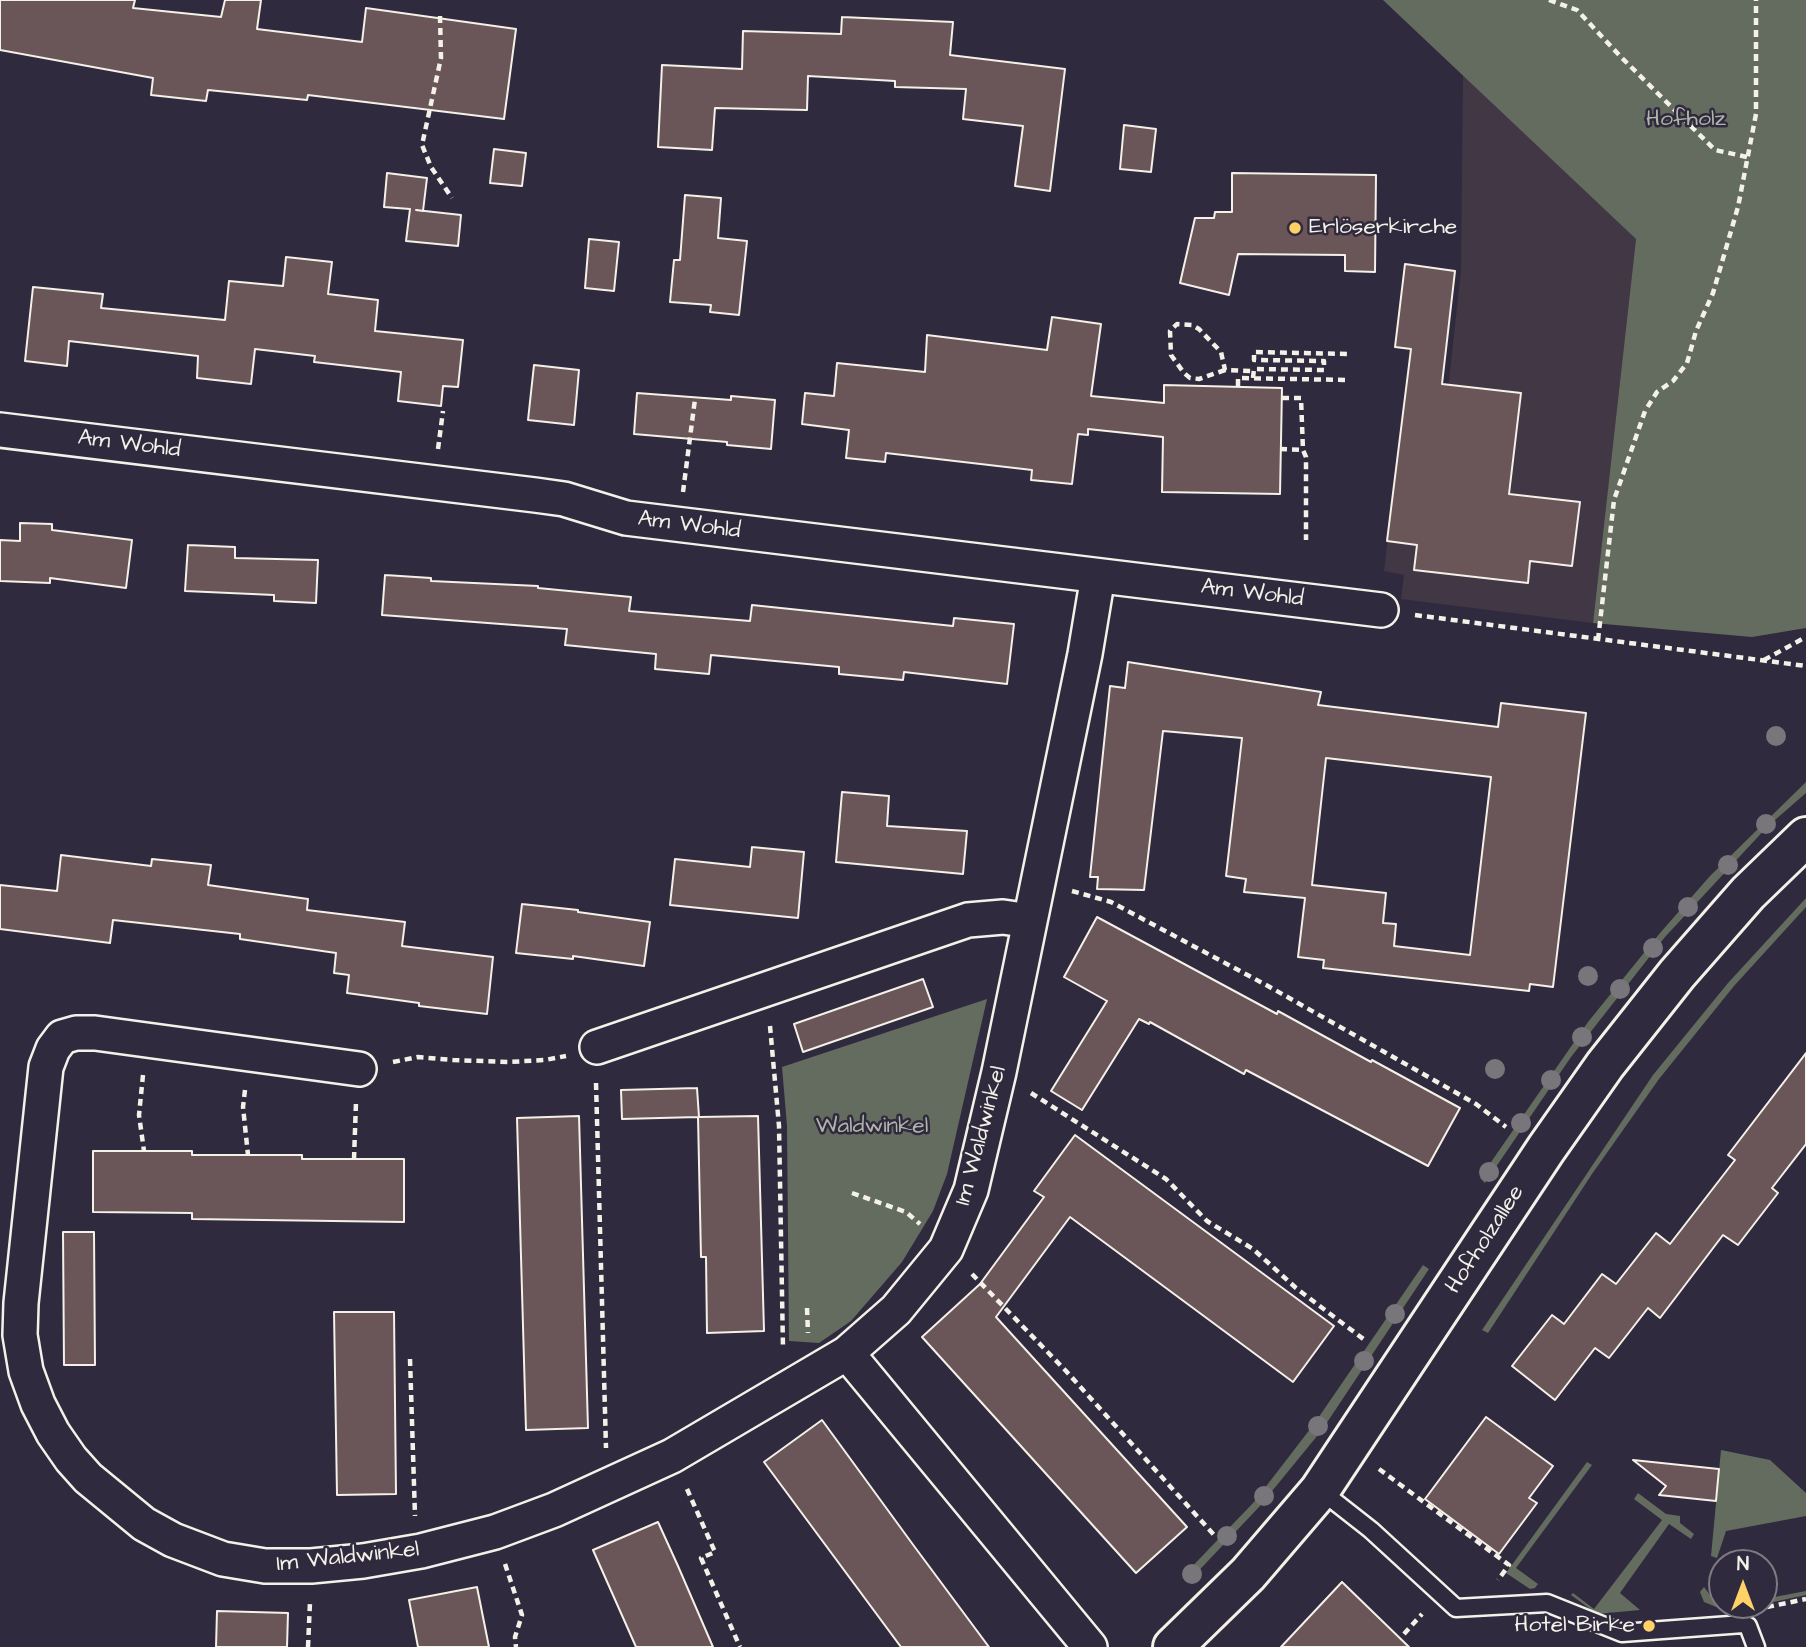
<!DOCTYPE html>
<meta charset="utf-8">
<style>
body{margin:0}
#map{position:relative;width:1806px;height:1647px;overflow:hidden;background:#2f2a3d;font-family:"Architects Daughter",sans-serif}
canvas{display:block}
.north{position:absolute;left:1708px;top:1549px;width:70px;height:70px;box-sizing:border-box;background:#2f2a3d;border:2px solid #7e7a81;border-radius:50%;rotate:0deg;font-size:19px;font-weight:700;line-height:28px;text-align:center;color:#f4f1e8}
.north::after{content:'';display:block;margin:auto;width:24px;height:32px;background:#ffd166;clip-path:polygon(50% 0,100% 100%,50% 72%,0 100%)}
</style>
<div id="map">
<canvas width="1806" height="1647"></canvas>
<div class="north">N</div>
</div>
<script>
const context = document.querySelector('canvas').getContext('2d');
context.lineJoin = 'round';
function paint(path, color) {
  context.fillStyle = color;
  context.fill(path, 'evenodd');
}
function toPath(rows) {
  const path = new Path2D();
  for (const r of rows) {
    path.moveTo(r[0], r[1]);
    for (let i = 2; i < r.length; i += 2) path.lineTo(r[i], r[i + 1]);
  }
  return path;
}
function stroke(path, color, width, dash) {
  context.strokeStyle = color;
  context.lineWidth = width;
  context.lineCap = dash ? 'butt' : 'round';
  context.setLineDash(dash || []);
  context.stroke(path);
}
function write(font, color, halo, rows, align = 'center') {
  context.font = font + ' "Architects Daughter",sans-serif';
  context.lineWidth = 5;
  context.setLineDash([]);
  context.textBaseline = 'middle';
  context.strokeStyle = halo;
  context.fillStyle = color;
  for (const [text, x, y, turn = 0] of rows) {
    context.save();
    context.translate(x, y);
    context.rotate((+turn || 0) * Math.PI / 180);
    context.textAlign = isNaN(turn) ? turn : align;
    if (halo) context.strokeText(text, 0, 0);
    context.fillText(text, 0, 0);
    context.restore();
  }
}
const built = toPath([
 [1463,74,1636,239,1593,623,1401,599,1404,575,1384,571,1404,404,1446,408,1461,271]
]);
const green = toPath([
 [1383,0,1806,0,1806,628,1752,637,1593,623,1636,239],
 [1806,782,1806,793,1768,826,1665,937,1571,1057,1485,1183,1480,1178,1588,1022,1660,933,1710,876],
 [1806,898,1806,907,1734,986,1659,1079,1592,1174,1488,1333,1482,1330,1653,1075,1728,983],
 [987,999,947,1174,933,1211,902,1262,851,1321,819,1343,789,1341,787,1126,782,1067],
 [1423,1265,1429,1269,1322,1430,1259,1507,1189,1581,1184,1575,1254,1502,1314,1424],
 [1721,1450,1770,1460,1806,1493,1806,1516,1726,1531,1717,1558,1711,1556],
 [1587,1462,1592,1465,1516,1568,1538,1584,1535,1588,1530,1589,1506,1573],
 [1638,1493,1666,1514,1680,1516,1680,1523,1694,1534,1691,1539,1669,1524,1620,1593,1640,1610,1597,1614,1571,1595,1573,1593,1594,1609,1662,1520,1634,1499],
 [1704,1587,1710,1595,1722,1603,1722,1605,1757,1605,1726,1611,1704,1602,1700,1592],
 [1806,1591,1806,1595,1764,1604,1764,1599]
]);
const building = toPath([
 [0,0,135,0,133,8,221,17,225,0,261,0,257,29,362,42,366,8,516,29,504,119,308,95,307,100,208,90,206,101,151,95,153,78,0,50,0,0],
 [842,17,953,22,950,55,1065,69,1050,191,1015,186,1023,126,963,119,966,89,895,87,895,81,808,76,807,110,715,108,712,150,658,147,662,65,742,69,743,31,841,34,842,17],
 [1124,125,1156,129,1151,172,1120,169,1124,125],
 [494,149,526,153,522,186,490,183,494,149],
 [387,173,427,178,423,211,416,210,461,215,458,246,406,241,410,209,384,207,387,173],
 [1232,173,1376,175,1375,272,1345,271,1345,255,1238,254,1229,295,1180,283,1195,218,1214,218,1215,212,1232,212,1232,173],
 [685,195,721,198,718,238,747,241,739,315,710,312,711,305,670,302,674,260,680,260,685,195],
 [589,239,619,242,614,291,585,288,589,239],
 [286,257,332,262,328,294,378,300,375,331,463,340,458,387,443,386,441,406,398,401,401,372,314,362,315,356,255,349,251,384,197,378,198,356,69,341,67,366,25,361,33,287,103,294,101,308,225,320,229,281,283,286,286,257],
 [1405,264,1455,271,1442,384,1521,393,1509,494,1580,502,1572,566,1530,561,1528,583,1414,570,1417,545,1387,541,1411,349,1395,347,1405,264],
 [1052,317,1101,324,1091,396,1164,403,1164,385,1282,388,1280,494,1162,492,1163,437,1088,429,1088,435,1078,434,1072,484,1031,480,1032,470,886,453,885,462,846,458,849,430,802,424,805,393,834,396,837,363,925,372,927,335,1047,350,1052,317],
 [534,365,579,370,574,425,528,420,534,365],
 [637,393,731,400,731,396,775,400,771,449,727,445,727,442,634,434,637,393],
 [20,523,52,524,52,530,132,540,126,588,50,578,50,583,0,581,0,540,20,541,20,523],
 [188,545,235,547,235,558,318,560,316,603,274,601,274,595,185,591,188,545],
 [385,575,431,578,431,581,538,586,538,588,631,597,629,611,750,621,752,605,953,626,954,618,1014,624,1007,684,904,672,903,680,839,674,839,667,711,655,709,674,655,669,656,654,565,645,567,629,382,615,385,575],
 [1128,662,1321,692,1318,705,1498,727,1501,703,1586,713,1553,987,1530,984,1529,991,1376,974,1323,968,1324,960,1298,957,1305,898,1244,892,1246,879,1226,876,1242,738,1163,731,1144,890,1097,889,1098,877,1090,877,1110,686,1125,688,1128,662],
 [1326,758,1491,777,1470,955,1394,946,1396,924,1383,923,1386,893,1312,885,1326,758],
 [842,792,889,796,887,826,967,831,963,874,836,862,842,792],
 [752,847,804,852,798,918,670,905,675,859,750,867,752,847],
 [61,855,151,866,152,859,211,865,208,885,308,899,307,910,405,922,402,946,493,957,487,1014,419,1006,419,1003,347,993,349,975,334,973,336,953,240,939,240,934,113,920,110,943,0,929,0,885,57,891,61,855],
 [522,904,578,910,578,912,650,922,644,966,573,956,573,959,516,953,522,904],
 [1097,917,1277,1014,1278,1011,1371,1062,1372,1060,1460,1108,1428,1166,1246,1070,1244,1074,1150,1022,1149,1024,1139,1019,1082,1110,1051,1091,1107,1001,1064,977,1097,917],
 [923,979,933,1007,803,1052,794,1024,923,979],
 [1806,1053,1806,1144,1772,1188,1778,1193,1738,1245,1723,1235,1660,1318,1648,1308,1609,1358,1595,1348,1555,1400,1512,1366,1552,1315,1564,1324,1602,1274,1616,1284,1656,1233,1670,1244,1735,1160,1728,1155,1806,1053],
 [697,1088,699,1117,758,1116,764,1331,707,1333,706,1257,701,1257,698,1117,622,1119,621,1090,697,1088],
 [579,1116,588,1428,526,1430,517,1118,579,1116],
 [1075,1135,1334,1326,1293,1382,1070,1217,996,1317,1187,1527,1136,1573,922,1337,980,1284,1044,1197,1034,1191,1075,1135],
 [93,1151,192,1151,192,1155,302,1155,302,1159,404,1159,404,1222,192,1219,192,1213,93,1212,93,1151],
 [63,1232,94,1232,95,1365,64,1365,63,1232],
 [334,1312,394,1312,396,1494,337,1495,334,1312],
 [1486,1417,1553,1466,1529,1498,1537,1503,1499,1554,1425,1499,1486,1417],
 [822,1420,914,1546,989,1647,901,1647,764,1462,822,1420],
 [1633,1460,1719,1469,1716,1501,1659,1495,1666,1486,1633,1460],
 [658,1522,678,1566,713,1647,636,1647,593,1550,658,1522],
 [1342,1582,1409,1647,1281,1647,1342,1582],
 [477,1587,489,1647,418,1647,409,1600,477,1587],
 [217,1611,288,1613,287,1647,216,1647,217,1611]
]);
const path = toPath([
 [1549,0,1577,10,1621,57,1715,150,1747,157],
 [440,16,441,58,422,145,431,167,452,198],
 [1225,370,1199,379,1190,378,1184,373,1171,355,1170,331,1177,324,1192,325,1199,329,1221,352,1225,370,1253,371],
 [1253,378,1254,369,1324,370,1324,361,1254,360,1254,352,1347,354],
 [1238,386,1238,378,1348,380],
 [1282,398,1301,398,1303,450,1306,457,1306,540],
 [438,449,443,411],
 [1280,449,1303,450],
 [683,492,695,399],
 [1415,615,1806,666],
 [1598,640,1614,500,1645,411,1657,392,1673,381,1687,363,1696,331,1713,293,1738,207,1756,114,1756,0],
 [1764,660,1806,637],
 [1072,891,1111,902,1268,986,1476,1104,1506,1127],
 [770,1026,779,1126,783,1349],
 [393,1062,418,1057,453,1060,508,1062,545,1060,566,1056],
 [143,1075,139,1115,144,1151],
 [596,1083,606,1448],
 [245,1090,243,1107,248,1155],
 [1031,1093,1166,1179,1207,1221,1253,1249,1296,1288,1366,1341],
 [354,1159,356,1102],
 [852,1193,906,1212,920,1224],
 [972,1274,1066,1371,1215,1536],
 [807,1308,808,1333],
 [410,1359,415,1516],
 [1379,1469,1509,1565,1498,1580],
 [687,1489,715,1552,701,1558,740,1647],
 [505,1564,522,1615,515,1637,516,1647],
 [1767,1607,1806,1599],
 [1404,1634,1422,1614],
 [308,1647,310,1602]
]);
const lane = toPath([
 [1320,1490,1371,1530,1456,1608,1547,1603,1622,1633,1743,1624,1748,1626,1756,1647]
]);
const street = toPath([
 [0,430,535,495,564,499,626,518,1381,610],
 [597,1047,968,920,1003,917,1030,921],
 [359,1069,95,1033,76,1033,62,1037,53,1049,46,1067,21,1303,20,1335,26,1371,38,1404,53,1433,71,1459,88,1478,144,1524,173,1540,223,1559,265,1566,311,1566,363,1561,421,1551,495,1532,554,1510,672,1456,847,1353,896,1310,946,1249,971,1190,999,1072,1085,654,1098,576],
 [847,1353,1090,1647]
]);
const secondary = toPath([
 [1173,1647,1248,1574,1320,1490,1546,1149,1605,1065,1677,974,1748,893,1806,837]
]);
const trees = [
 [1776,736],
 [1766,824],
 [1728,865],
 [1688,907],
 [1653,948],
 [1588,976],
 [1620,989],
 [1582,1037],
 [1495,1069],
 [1551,1080],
 [1521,1123],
 [1489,1172],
 [1395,1314],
 [1364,1361],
 [1318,1426],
 [1264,1496],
 [1227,1536],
 [1192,1574]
];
const markers = [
 [1295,228,7,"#ffd166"],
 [1649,1626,7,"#ffd166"]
];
const parkNames = [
 ["Hofholz",1686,120],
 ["Waldwinkel",872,1127]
];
const poiNames = [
 ["Erlöserkirche",1309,228],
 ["Hotel Birke",1635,1626,"right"]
];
const streetNames = [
 ["Am Wohld",129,445,7],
 ["Am Wohld",689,526,7],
 ["Am Wohld",1252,594,7],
 ["Im Waldwinkel",982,1136,-75],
 ["Hofholzallee",1486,1240,-57],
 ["Im Waldwinkel",348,1558,-6]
];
paint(built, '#413745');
paint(green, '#646c60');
paint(building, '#6a5658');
stroke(building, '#f4f1e8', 2);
stroke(lane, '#f4f1e8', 21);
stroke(street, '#f4f1e8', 38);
stroke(secondary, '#f4f1e8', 44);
stroke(path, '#f4f1e8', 4.5, [7, 5]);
stroke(lane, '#2f2a3d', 16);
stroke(street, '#2f2a3d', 33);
stroke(secondary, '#2f2a3d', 38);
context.fillStyle = '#78767a';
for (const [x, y] of trees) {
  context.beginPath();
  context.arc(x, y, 10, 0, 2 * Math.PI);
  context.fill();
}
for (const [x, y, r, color] of markers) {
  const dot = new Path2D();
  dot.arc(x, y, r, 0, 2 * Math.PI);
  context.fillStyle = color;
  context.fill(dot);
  stroke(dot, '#2f2a3d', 2.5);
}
write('23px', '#b3b5ab', '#2f2a3d', parkNames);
write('23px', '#f4f1e8', '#2f2a3d', poiNames, 'left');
write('23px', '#f4f1e8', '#2f2a3d', streetNames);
</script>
